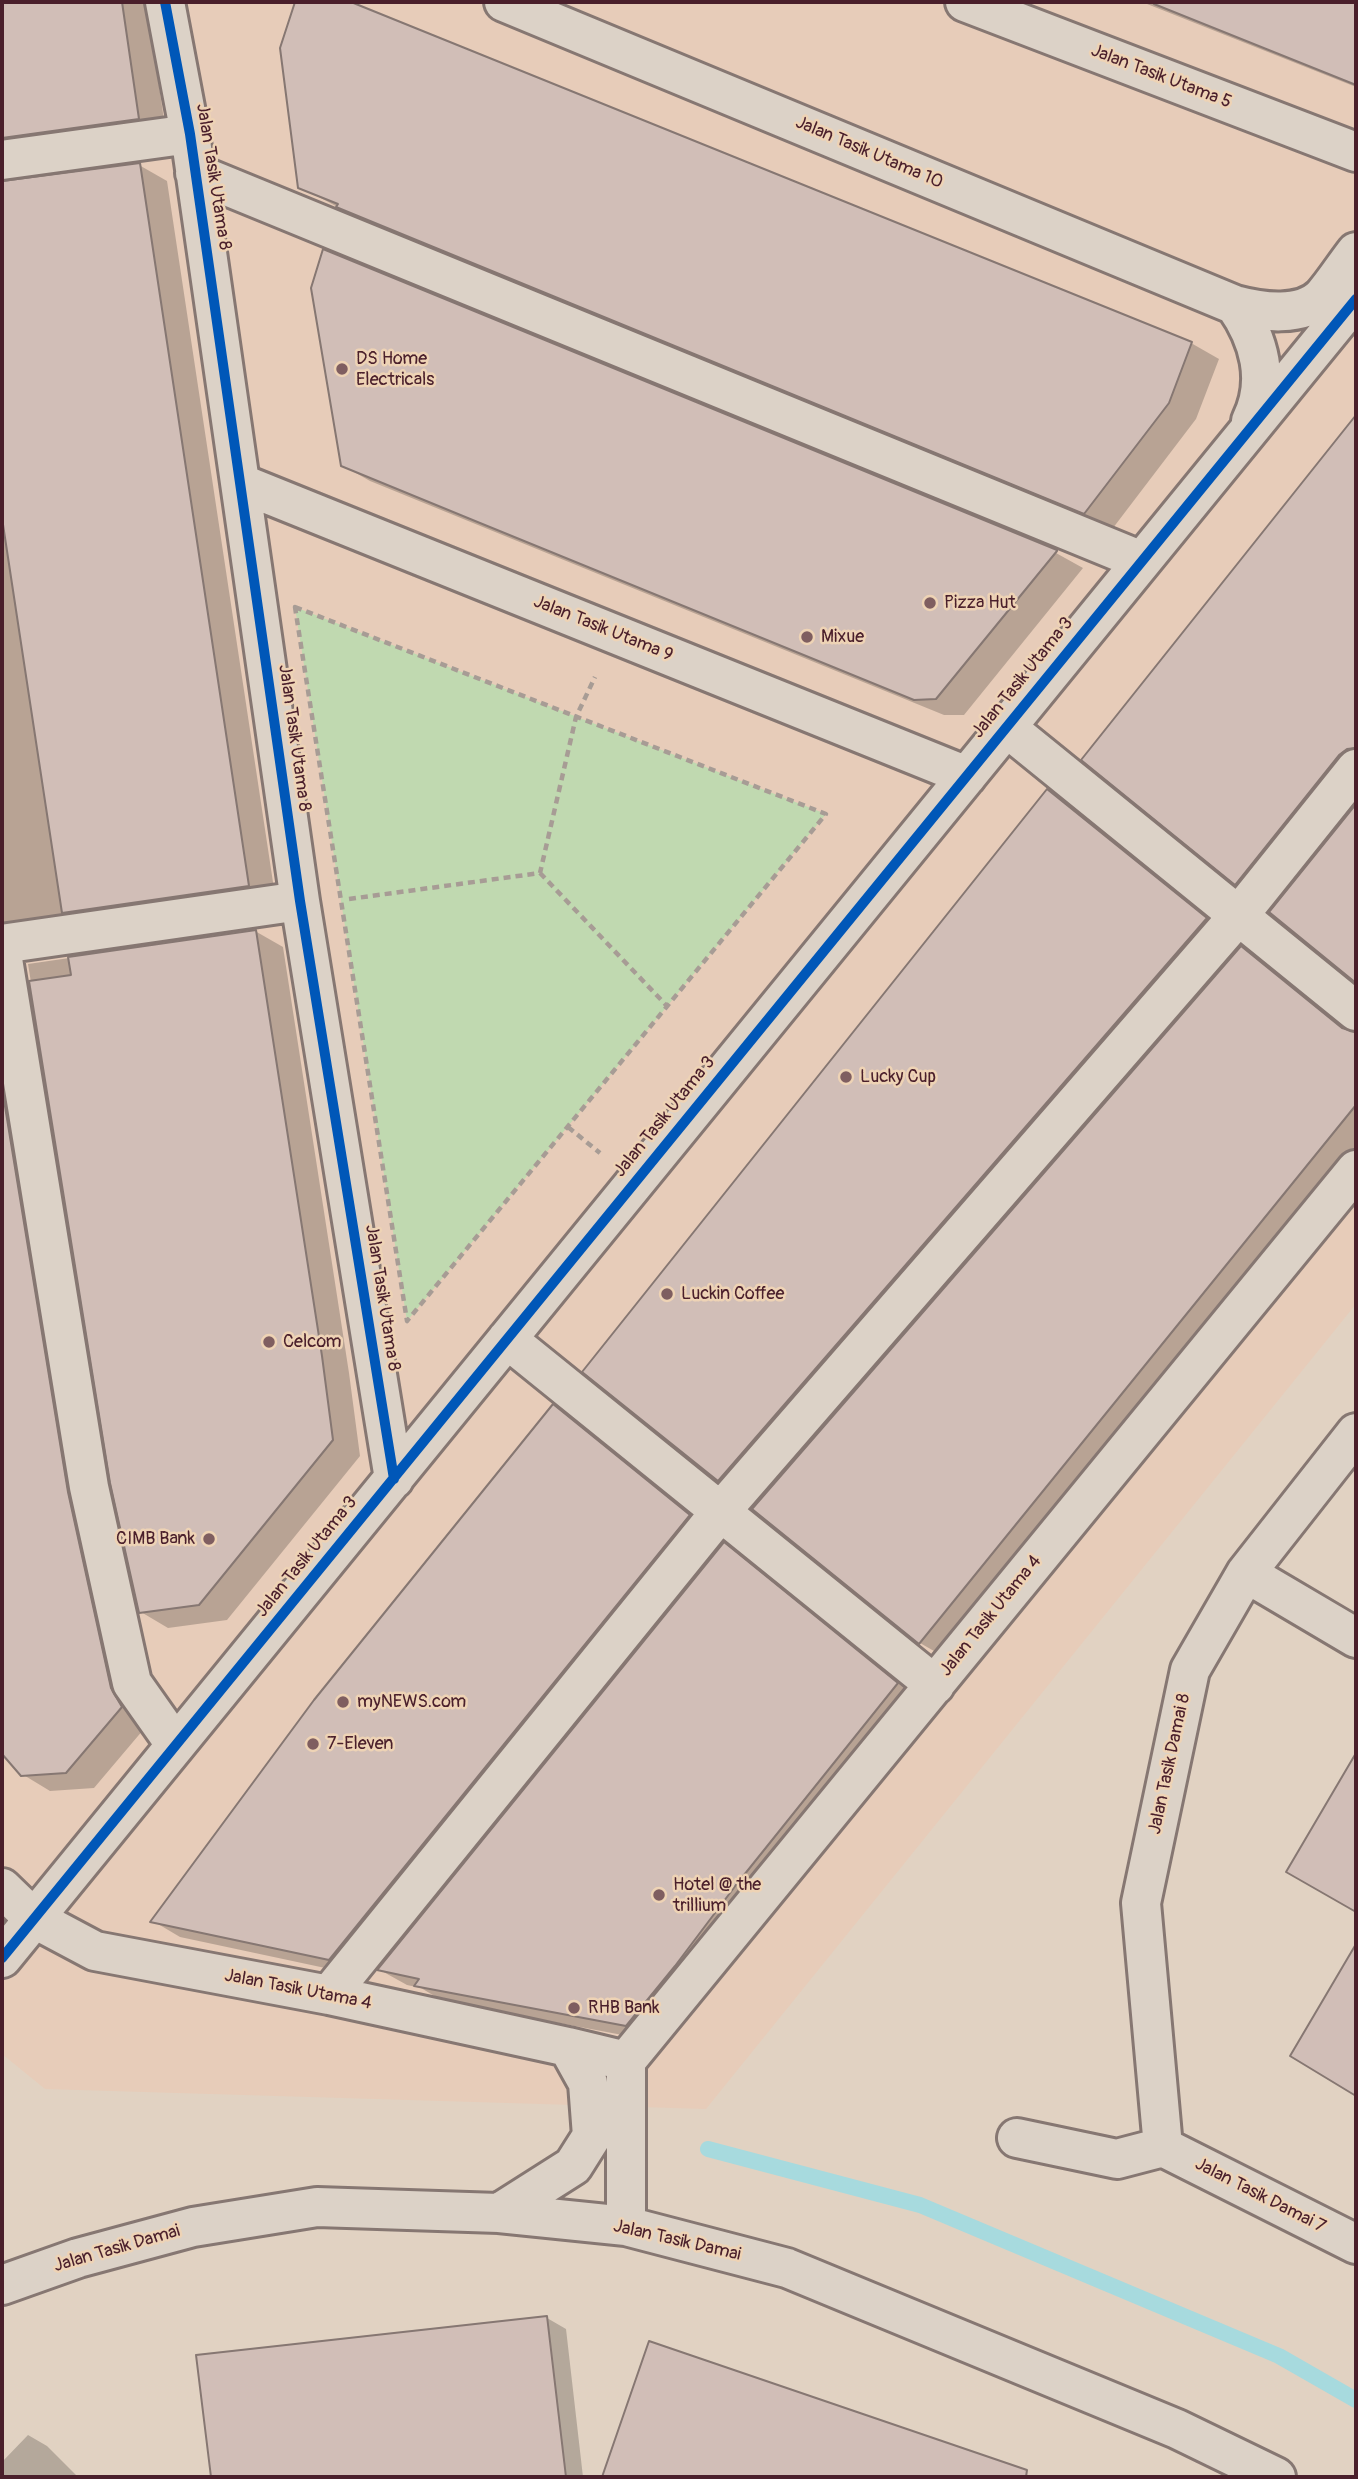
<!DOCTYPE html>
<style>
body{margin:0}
#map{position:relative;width:1358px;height:2479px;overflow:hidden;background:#e1d2c2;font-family:Pangolin,sans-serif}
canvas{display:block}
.frame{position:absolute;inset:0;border:4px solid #4a1f2b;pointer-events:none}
</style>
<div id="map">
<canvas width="1358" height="2479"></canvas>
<div class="frame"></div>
</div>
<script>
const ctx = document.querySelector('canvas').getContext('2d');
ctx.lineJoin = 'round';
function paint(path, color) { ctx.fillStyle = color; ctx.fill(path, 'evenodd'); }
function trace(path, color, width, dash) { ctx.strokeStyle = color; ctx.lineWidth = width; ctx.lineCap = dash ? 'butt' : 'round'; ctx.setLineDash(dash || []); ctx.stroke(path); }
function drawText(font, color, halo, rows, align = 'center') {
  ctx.font = font + ' Pangolin,sans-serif'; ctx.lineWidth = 5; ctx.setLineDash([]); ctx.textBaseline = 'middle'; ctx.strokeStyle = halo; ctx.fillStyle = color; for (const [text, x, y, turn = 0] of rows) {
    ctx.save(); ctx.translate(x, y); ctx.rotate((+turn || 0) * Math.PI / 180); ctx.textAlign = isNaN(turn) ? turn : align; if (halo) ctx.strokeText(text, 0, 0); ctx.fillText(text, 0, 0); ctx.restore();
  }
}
paint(new Path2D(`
 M2,2H1356V1304L706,2109L45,2089L2,2054Z`), '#e7ccb9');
paint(new Path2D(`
 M295,607L826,814L407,1321L304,665Z`), '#c0d9b0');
paint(new Path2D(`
 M2,2H147L166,134L9,167L8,181L139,165L167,181L276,902L9,953L149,1723L94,1788L50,1791L22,1774L2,1751Z
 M296,2H348L1191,343L1219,359L1196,419L1113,528L366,222L300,187L282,48Z
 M1142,2H1356V87Z
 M324,251L1056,553L1083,568L964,715H944L370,481L342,465Z
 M1356,421V784L1264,899L1236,883L1330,451Z
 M1048,791L1075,807L1234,935L746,1496L719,1480Z
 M1356,806V981L1272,912Z
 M255,931L283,947L349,1373L360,1456L227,1620L168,1628L141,1612L112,1483L28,964Z
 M1241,948L1269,964L1356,1034V1154L948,1659L920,1643L754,1509Z
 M553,1406L581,1422L716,1532L358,1975L180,1937L153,1921Z
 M724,1545L752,1561L925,1700L654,2041L443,2001L421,1988L407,1985L380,1970Z
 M1348,1771L1356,1776V1910L1289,1871Z
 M1356,1948V2094L1292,2056Z
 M547,2318L566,2329L583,2477H213L198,2356Z
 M650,2344L973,2453L1021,2477H604Z
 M28,2435L47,2446L78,2477H2V2462Z`), '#0003');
trace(new Path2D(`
 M708,2149L920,2205L1279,2356L1356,2400`), '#a7dade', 16);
const building = new Path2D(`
 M2,2H122L139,119L2,138Z
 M295,2H351L1192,342L1169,403L1084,514L336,207L338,204L298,188L280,48Z
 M1155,2H1356V85L1154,4Z
 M140,163L249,886L62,913L2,518V181Z
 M323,249L1057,550V551L936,699L914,700L480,523L341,466L311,288Z
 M1356,415V748L1347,749L1339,755L1235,885L1081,760Z
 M1047,789L1207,918L718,1481L582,1372Z
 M1356,804V983L1269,912Z
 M256,930L322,1356L333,1440L199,1605L139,1613L110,1483L29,981L71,975L68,957Z
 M1241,946L1342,1028L1356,1032V1105L919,1644L752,1509Z
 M2,1088L68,1492L111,1688L122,1707L66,1773L21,1776L2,1754Z
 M553,1404L690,1515L329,1960L150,1922L314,1700Z
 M724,1542L898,1683L736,1885L675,1966L626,2026L414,1986L419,1979L377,1970Z
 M1356,1753V1912L1286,1872Z
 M1356,1944V2096L1290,2056Z
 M547,2316L566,2477H211L196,2355Z
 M649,2341L1027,2470L1026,2477H602Z`);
paint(building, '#d1beb7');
trace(building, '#867772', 2);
const minor = new Path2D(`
 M165,2L190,134L300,901L394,1479
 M504,2L1235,305C1261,312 1302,318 1323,296C1335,282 1345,266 1356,252
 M965,2L1356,152
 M2,160L190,134
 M195,173L1142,561
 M1235,305C1259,339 1271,381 1251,421
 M240,483L967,776
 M1006,727L1356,1011
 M2,944L300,901
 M2,953L89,1487L132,1683L175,1744
 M507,1339L935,1685
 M1246,1573L1356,1638
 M2,1888L33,1918L95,1951L329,1995L568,2047L626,2061
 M2,1958L1356,299
 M329,1995L721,1511L1239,915L1356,769
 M1017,2138L1117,2159L1163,2147
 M1163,2147L1141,1903L1190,1670L1246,1573L1356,1433
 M1163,2147L1356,2244
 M499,2213L573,2166L592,2136L588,2083L568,2047
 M626,2226V2061L1356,1170
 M2,2285L78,2258L193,2227L317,2207L499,2213L626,2226L787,2268L1177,2429L1276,2477`);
trace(minor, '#867772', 44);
trace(new Path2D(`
 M295,607L826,814L407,1321L304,665Z
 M540,873L667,1006
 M349,899L540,873L576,717L595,677
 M568,1127L600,1153`), '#a79c95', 4.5, [7, 5]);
trace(minor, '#dcd2c7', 38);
trace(new Path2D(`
 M165,2L190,134L300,901L394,1479
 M2,1958L1356,299`), '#0057b8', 10);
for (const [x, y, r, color] of [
 [342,369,7,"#7f5e60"],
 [930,603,7,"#7f5e60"],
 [807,637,7,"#7f5e60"],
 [846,1077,7,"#7f5e60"],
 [667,1294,7,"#7f5e60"],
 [269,1342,7,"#7f5e60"],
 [209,1539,7,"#7f5e60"],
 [343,1702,7,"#7f5e60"],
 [313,1744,7,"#7f5e60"],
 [659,1895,7,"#7f5e60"],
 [574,2008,7,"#7f5e60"]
]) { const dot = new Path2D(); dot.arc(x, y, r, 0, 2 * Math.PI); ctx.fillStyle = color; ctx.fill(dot); trace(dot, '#eed3b5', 2.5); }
drawText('18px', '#4a1f2b', '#eed3b5', [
 ["Jalan Tasik Utama 5",1161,77,21],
 ["Jalan Tasik Utama 10",869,153,23],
 ["Jalan Tasik Utama 8",213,177,81],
 ["Jalan Tasik Utama 9",603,629,22],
 ["Jalan Tasik Utama 3",1023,678,-51],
 ["Jalan Tasik Utama 8",294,738,82],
 ["Jalan Tasik Utama 3",665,1117,-51],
 ["Jalan Tasik Utama 8",382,1298,81],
 ["Jalan Tasik Utama 3",307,1557,-51],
 ["Jalan Tasik Utama 4",991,1616,-51],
 ["Jalan Tasik Damai 8",1170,1764,-78],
 ["Jalan Tasik Utama 4",298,1990,11],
 ["Jalan Tasik Damai 7",1260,2196,27],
 ["Jalan Tasik Damai",677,2241,13],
 ["Jalan Tasik Damai",117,2249,-16]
]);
drawText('18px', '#4a1f2b', '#eed3b5', [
 ["DS Home",356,359],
 ["Electricals",356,380],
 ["Pizza Hut",944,603],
 ["Mixue",821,637],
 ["Lucky Cup",860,1077],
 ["Luckin Coffee",681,1294],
 ["Celcom",283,1342],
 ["CIMB Bank",195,1539,"right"],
 ["myNEWS.com",357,1702],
 ["7-Eleven",327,1744],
 ["Hotel @ the",673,1885],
 ["trillium",673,1906],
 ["RHB Bank",588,2008]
], 'left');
</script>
